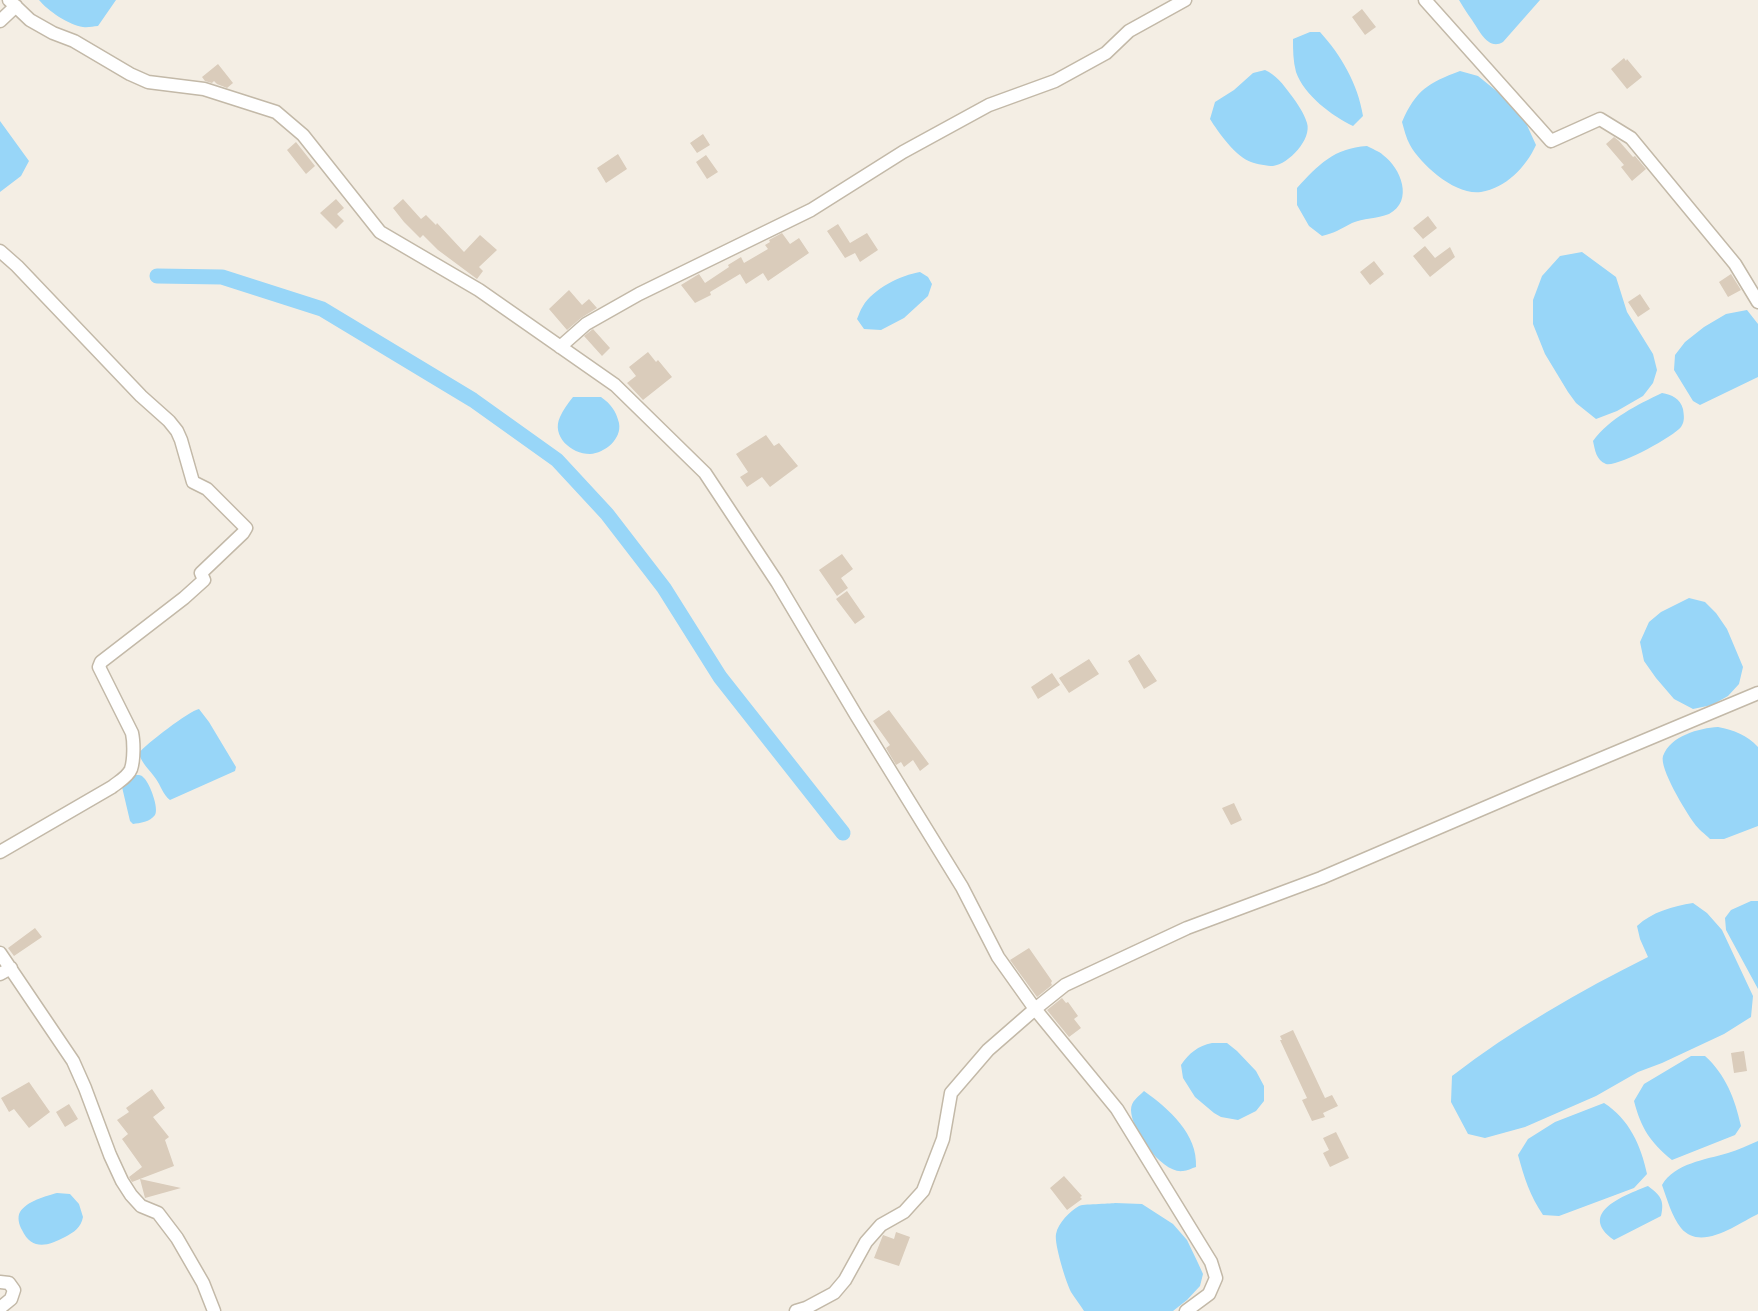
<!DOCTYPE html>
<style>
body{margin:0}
canvas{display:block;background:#f4eee4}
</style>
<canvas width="1758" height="1311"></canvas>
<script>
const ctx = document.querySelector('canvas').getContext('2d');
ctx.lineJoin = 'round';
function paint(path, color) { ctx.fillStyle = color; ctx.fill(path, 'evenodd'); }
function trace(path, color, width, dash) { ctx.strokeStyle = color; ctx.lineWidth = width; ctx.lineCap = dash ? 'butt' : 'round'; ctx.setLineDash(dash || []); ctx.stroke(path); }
paint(new Path2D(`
 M39,0H116L98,26C93,26 88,28 83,27C69,25 48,11 39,0Z
 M1459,0H1540L1503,42C1488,51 1479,30 1472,20C1467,13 1463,7 1459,0Z
 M1310,32H1320C1341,55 1358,84 1363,116L1353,126C1332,116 1304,95 1296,72C1293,61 1293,50 1293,39Z
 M1265,70C1276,75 1283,84 1291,95C1297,103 1304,113 1307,123C1312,139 1289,164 1273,166C1268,166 1256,164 1251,162C1236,157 1218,132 1210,119L1215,102L1234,90L1253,73Z
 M1460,71L1478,76L1504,97L1526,123L1536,145C1526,167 1506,188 1481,192C1456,196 1421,165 1410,145C1406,138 1404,129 1402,122C1416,90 1428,83 1460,71Z
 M0,121L29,161L21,176L0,192Z
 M1367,146C1372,149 1379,151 1383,155C1401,168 1414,201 1389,214C1377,219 1363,218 1352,223C1340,229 1335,233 1322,236L1309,226L1297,205V188C1318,165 1334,148 1367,146Z
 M1582,252L1616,277L1627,312L1653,354L1657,370L1653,383L1643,396L1617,411L1596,419L1576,403L1568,392L1545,354L1533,324V300L1542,276L1560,256Z
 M920,272L928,277L932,284L928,296L904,318L881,330L864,329L857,319C859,315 860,310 863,306C873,289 901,275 920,272Z
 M1747,310L1758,324V377L1700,405L1693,401L1674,370L1675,355L1685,342L1704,327L1726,314Z
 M1662,393C1672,395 1680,398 1683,409C1684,416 1685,421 1681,427C1673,437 1618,467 1606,464C1596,460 1595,450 1593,441C1610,418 1637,405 1662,393Z
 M573,397H601C611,404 616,411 619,423C622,439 605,453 590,454C571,454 551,436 560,417C563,410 568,403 573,397Z
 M1689,598L1705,602L1716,613L1727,629L1743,667L1739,684L1728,696L1712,705L1693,709L1674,699L1656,678L1644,661L1640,642L1649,622L1661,612Z
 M199,709L209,722L236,767L235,771L170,800C163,795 161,786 156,779C150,770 141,763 139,753C146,744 189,711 199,709Z
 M1718,727C1734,730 1747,735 1758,747V826L1724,839H1710C1705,834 1698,829 1694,823C1686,812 1659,768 1663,756C1670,736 1699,728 1718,727Z
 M136,775C141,775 141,775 144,778C150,784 159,808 155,815C150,822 140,823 133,824L130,821L122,787L132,776Z
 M1751,901H1758V989L1726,930L1725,918L1731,910Z
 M1693,903L1707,913L1722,930L1753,996L1751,1017L1724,1034L1662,1063L1638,1072L1596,1096L1525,1127L1485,1138L1468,1134L1451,1102L1452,1076C1513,1029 1580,991 1648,957L1640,939L1637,926C1652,912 1673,906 1693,903Z
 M1212,1043H1227L1237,1051L1256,1071L1264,1086V1101L1256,1111L1238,1120L1221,1117L1214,1113L1195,1097L1183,1078L1181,1065C1189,1053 1198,1046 1212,1043Z
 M1691,1056H1705C1726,1075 1735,1099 1741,1126L1735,1135L1672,1160C1650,1142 1641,1128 1634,1101L1644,1084Z
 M1144,1091C1169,1109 1198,1134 1196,1167C1192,1168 1187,1171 1183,1171C1162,1174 1131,1130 1131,1110C1131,1101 1138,1097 1144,1091Z
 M1604,1103C1629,1119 1641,1145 1647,1174L1634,1188L1559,1216L1543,1215C1530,1196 1524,1177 1518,1155L1528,1139L1555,1122Z
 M1758,1141V1214C1737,1224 1701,1252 1681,1228C1672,1217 1667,1199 1662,1185C1675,1163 1705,1160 1728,1153C1738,1150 1748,1145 1758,1141Z
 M1648,1186C1660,1195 1665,1200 1661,1216L1614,1240C1576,1213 1625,1195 1648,1186Z
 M57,1193L70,1194L79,1204L83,1217C81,1228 74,1232 65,1237C48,1246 32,1251 22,1230C19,1225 17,1217 20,1212C27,1201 46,1196 57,1193Z
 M1115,1203L1142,1204L1173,1224L1187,1240L1198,1263L1203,1274L1200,1286L1187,1300L1173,1311H1084C1080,1305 1075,1298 1071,1292C1066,1282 1054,1244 1056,1234C1058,1223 1070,1211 1079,1206C1082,1204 1109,1204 1115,1203Z`), '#98d6f8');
trace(new Path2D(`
 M157,276L222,277L322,309L473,400L557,460L607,514L664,588L720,677L843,833`), '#98d6f8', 15);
paint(new Path2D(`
 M1362,9L1376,27L1365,35L1352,17Z
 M1624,58L1626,61L1627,59L1642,77L1627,89L1611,69Z
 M218,64L233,83L227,88L217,84L214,81L212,83L205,81L202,77Z
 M703,134L710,145L697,153L690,143Z
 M1614,137L1619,141L1633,157L1635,156L1646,169L1632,181L1621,167L1624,165L1606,144Z
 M296,142L315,166L306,174L287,150Z
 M618,154L627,169L606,183L597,168Z
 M706,155L718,172L707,179L696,162Z
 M336,199L344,208L337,214L344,221L336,229L320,213Z
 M403,199L421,219L426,215L436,225L437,223L464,252L480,235L497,250L479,267L483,271L477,279L438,250L423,235L420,238L404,222L393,208Z
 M1428,216L1437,228L1423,239L1413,228Z
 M838,224L850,243L867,233L878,250L860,262L855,253L845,258L827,231Z
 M782,233L790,244L799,238L809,253L768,281L763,273L746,284L740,274L710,292L711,295L695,303L681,285L699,274L705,283L729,267L728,265L741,257L744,263L768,249L765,245L770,242L769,240Z
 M1425,246L1435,258L1450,247L1455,257L1430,277L1413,256Z
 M1374,261L1384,274L1370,285L1360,272Z
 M1731,274L1741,290L1728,297L1719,282Z
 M569,290L582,305L589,299L597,308L581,318L567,330L549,309Z
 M1640,294L1650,309L1638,317L1628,302Z
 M593,329L610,348L602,356L584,336Z
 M648,352L656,362L658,360L672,377L643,400L627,383L636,376L629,367Z
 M766,435L774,446L779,443L798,466L770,487L762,477L747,487L740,477L748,472L736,454Z
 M842,554L853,569L841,578L848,588L837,596L819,570Z
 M847,591L865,617L855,624L836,599Z
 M1139,654L1157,681L1144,689L1128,661Z
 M1089,659L1099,674L1069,693L1059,678Z
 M1052,673L1060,685L1038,699L1031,687Z
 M889,710L929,764L920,771L913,760L904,767L901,762L896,765L886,748L890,745L873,721Z
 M1234,803L1242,820L1231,825L1222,808Z
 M35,928L42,937L14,956L8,948Z
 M1029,948L1052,981L1051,983L1052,985L1037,997L1010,960Z
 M1062,998L1066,1003L1068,1002L1078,1016L1074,1019L1081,1028L1069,1037L1047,1010Z
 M1293,1030L1325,1098L1332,1095L1338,1106L1323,1113L1325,1117L1312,1121L1302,1100L1307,1098L1280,1040H1282L1280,1036Z
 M1744,1051L1747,1071L1734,1073L1731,1053Z
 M29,1082L50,1112L29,1128L14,1109L9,1112L1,1098Z
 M152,1089L165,1108L153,1117L169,1137L165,1140L174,1166L132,1182L129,1177L142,1167L122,1139L128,1134L117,1120L129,1112L126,1108Z
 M69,1104L78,1119L65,1127L56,1112Z
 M1336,1132L1349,1158L1330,1167L1323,1153L1329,1150L1323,1138Z
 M1064,1176L1082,1196L1080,1197L1082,1199L1067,1210L1050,1188Z
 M140,1179L181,1188L145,1198Z
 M896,1232L910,1237L899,1266L874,1258L883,1235L894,1239Z`), '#daccbb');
const street = new Path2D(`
 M9,0L30,20L53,33L74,41L130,74L148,82L204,89L276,112L303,135L380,232L479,290L615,385L705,473L777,582L856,715L962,887L998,957L1035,1009L988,1050L951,1093L943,1139L923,1191L904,1212L881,1225L866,1242L845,1280L834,1293L806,1308L796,1311
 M1425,0L1551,141L1600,119L1631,138L1735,264L1758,302
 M0,21L16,6
 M0,251L17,266L141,396L169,421L177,431L181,440L193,482L207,489L246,528L243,533L201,573L204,580L184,598L101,662L99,667L132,733C134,742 134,760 131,769C128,777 118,782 112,787L0,852
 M560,347L586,324L639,294L811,210L903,152L989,105L1055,81L1106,53L1129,31L1185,0
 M0,953L73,1061L85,1088L110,1155L122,1181L131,1195L141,1206L158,1213L177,1238L203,1283L214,1311
 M0,974L11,968
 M0,1282L9,1283L14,1290L11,1299L0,1308
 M1186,1311L1209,1294L1216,1278L1211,1262L1117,1109L1035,1009L1065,985L1187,928L1321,878L1538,785L1758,693`);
trace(street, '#c3b9a8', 15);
trace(street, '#fff', 12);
</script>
